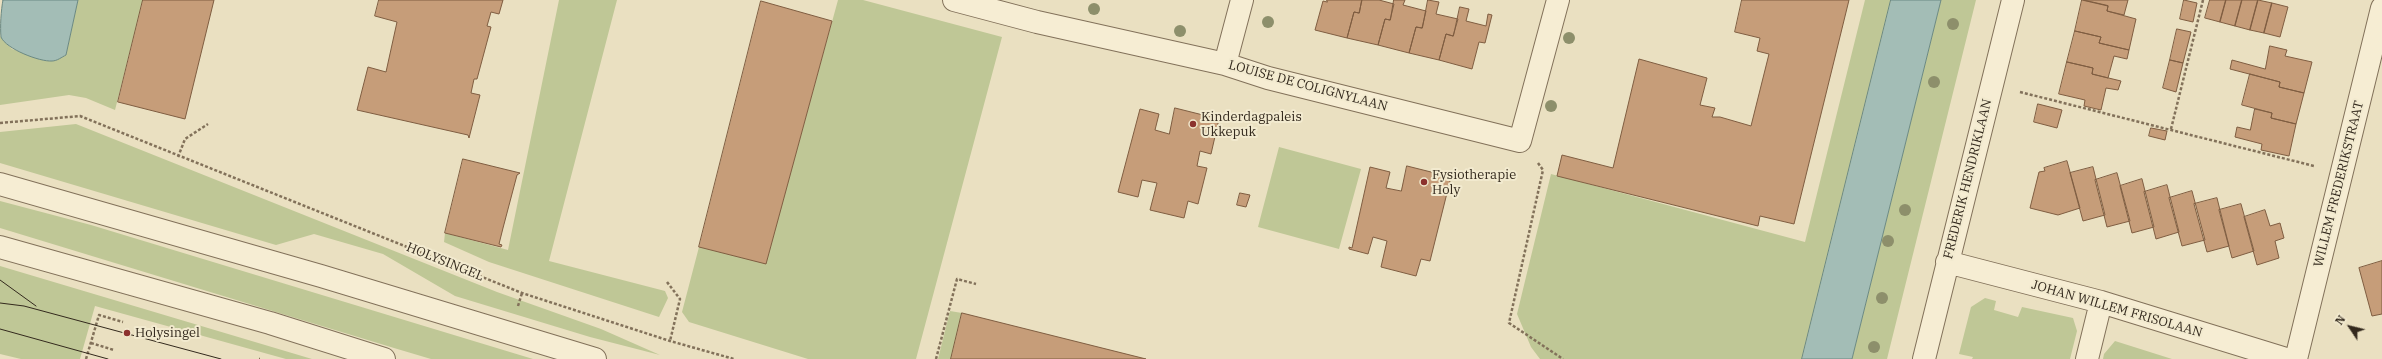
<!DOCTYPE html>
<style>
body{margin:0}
#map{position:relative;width:2382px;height:359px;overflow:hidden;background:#eae0c1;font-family:"IBM Plex Serif",serif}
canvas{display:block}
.north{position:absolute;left:2330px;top:307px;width:40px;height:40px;-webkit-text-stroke:3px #f2eacf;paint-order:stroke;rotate:305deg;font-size:11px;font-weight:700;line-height:16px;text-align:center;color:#33291d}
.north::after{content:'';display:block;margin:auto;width:14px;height:18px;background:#33291d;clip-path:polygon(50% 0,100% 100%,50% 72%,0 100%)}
</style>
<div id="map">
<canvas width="2382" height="359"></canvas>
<div class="north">N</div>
</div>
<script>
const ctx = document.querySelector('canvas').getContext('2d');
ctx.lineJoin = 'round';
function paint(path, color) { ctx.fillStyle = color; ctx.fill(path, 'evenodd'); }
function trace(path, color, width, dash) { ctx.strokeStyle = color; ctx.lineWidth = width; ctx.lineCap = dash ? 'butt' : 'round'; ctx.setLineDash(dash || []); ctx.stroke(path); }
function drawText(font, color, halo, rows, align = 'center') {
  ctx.font = font + ' "IBM Plex Serif",serif'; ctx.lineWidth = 4; ctx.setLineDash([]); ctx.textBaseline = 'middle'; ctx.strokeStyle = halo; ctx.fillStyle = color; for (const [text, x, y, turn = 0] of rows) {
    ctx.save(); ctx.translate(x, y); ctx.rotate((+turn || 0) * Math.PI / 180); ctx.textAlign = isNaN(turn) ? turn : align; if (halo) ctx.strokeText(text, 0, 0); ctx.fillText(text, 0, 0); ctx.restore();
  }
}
paint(new Path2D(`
 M78,0H143L115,110L86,98L69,95L0,105V36L12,49L51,61L66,55Z
 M559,0H617L549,261L665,291L668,298L659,317L489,262L444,242L445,233L508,250Z
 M838,0H863L1002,37L916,359H808L689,322L682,312L699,247L766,263Z
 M1865,0H1891L1802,359H1540L1531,347L1517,314L1551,174L1805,242Z
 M1941,0H1976L1887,359H1852Z
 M76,124L497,292L601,329L660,355L590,337L455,296L383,254L314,234L276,245L0,163V132Z
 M1279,147L1361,169L1339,249L1258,227Z
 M0,201L91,225L533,359H431L394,348L0,228Z
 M0,266L312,359H286L95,306L80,359H21L0,354Z
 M1985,298L1996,301L1994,310L2018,317L2022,307L2073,318L2077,331L2070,359H1972L1973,357L1959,354L1971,307Z
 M950,311L962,313L951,359H938Z
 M2115,341L2172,359H2103L2104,354Z`), '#bfc796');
const water = new Path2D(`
 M3,0H78L66,55C62,57 57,61 52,61C40,62 6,49 1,37C0,27 1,10 3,0Z
 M1891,0H1941L1852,359H1802Z`);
paint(water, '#a3bdb6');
trace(water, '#6b8983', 1);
const building = new Path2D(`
 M143,0H214L185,119L118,102Z
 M379,0H503L499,14L491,12L487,26L491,27L477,79H474L471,93L480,95L469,138L468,135L357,110L368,67L386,72L397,22L375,16Z
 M1327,0H1362L1359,13L1354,12L1347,38L1315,30L1323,1L1327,2Z
 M1362,0H1379L1394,4L1390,20L1385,19L1378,45L1347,38L1354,12L1359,13Z
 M1394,0H1405L1403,5L1426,11L1422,28L1416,27L1409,53L1378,45L1385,19L1390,20Z
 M1428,0L1439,2L1436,14L1458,19L1453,36L1446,34L1439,60L1409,53L1416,27L1422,28Z
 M1742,0H1849L1794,224L1760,216L1758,226L1557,176L1562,155L1613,168L1639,59L1707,78L1700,105L1715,108L1712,117H1720L1751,126L1769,54L1757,51L1760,38L1735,32Z
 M2082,0L2108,6L2107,11L2136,19L2129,50L2099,43L2101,37L2075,31Z
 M2084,0H2128L2124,15L2107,11L2108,6Z
 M2184,0L2197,3L2193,22L2180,19Z
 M2210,0H2226L2220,22L2205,18Z
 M2226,0H2242L2235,26L2220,22Z
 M2242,0H2258L2250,30L2235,26Z
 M2258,0L2272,3L2264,33L2250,30Z
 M761,1L832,21L766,264L699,247Z
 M2272,3L2288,7L2280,37L2264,33Z
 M1460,7L1469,9L1466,21L1486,26L1488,14L1492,15L1485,43L1479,42L1472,69L1439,60L1446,34L1453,36Z
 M2177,29L2191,32L2183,63L2170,60Z
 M2075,31L2101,37L2099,43L2129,50L2127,59L2114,56L2108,78L2092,74L2093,68L2067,62Z
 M2270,46L2287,50L2285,56L2312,62L2304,93L2279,87L2280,82L2230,69L2232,60L2265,69Z
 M2170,60L2183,63L2176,92L2163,88Z
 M2067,62L2093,68L2092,74L2121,81L2118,90L2106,88L2101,110L2084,106L2085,100L2059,94Z
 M2250,74L2280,82L2279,87L2304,93L2296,124L2271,118L2272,113L2242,105Z
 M2038,104L2062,110L2057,128L2034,122Z
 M1175,108L1219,119L1211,154L1200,151L1197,166L1207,168L1198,204L1188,201L1184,218L1150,210L1157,183L1142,180L1138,197L1118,192L1140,109L1159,114L1155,130L1169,134Z
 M2255,109L2272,113L2271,118L2296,124L2289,156L2261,150L2262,144L2235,137L2237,127L2250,130Z
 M2151,128L2167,131L2165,140L2149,136Z
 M463,159L520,173L517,175L503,228L499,244L502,245L501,247L445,233Z
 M2067,161L2080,208L2058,215L2030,208L2039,172L2045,171L2044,168Z
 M1407,166L1451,177L1430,261L1421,259L1416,276L1381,267L1387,241L1373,237L1368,254L1349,249V247L1352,248L1370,167L1390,172L1386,188L1401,191Z
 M2093,167L2105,215L2083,221L2070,173Z
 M2117,173L2130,221L2107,227L2095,180Z
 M2142,179L2154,227L2132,233L2120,186Z
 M2167,185L2179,232L2156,239L2144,192Z
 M2192,191L2205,240L2182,246L2169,198Z
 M1240,193L1250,195L1246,207L1237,205Z
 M2217,198L2229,246L2207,252L2194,204Z
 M2241,204L2254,251L2232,258L2219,210Z
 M2265,210L2270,226L2280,223L2284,238L2275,241L2279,258L2257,265L2244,217Z
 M2382,261V314L2372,316L2359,268Z
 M962,313L1146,359H951Z`);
paint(building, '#c69d79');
trace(building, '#7f5d41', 1);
const minor = new Path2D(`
 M954,0L1037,22L1225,64L1268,78L1520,141L1558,0
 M1225,64L1242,0
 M0,184L321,276L595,359
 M0,247L270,323L384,359
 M1947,262L2101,302L2286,359
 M1924,359L2013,0
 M2087,359L2101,302
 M2296,359L2382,8`);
trace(minor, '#82715a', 24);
trace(new Path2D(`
 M2020,92L2314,166
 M0,123L80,116L522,293L670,341L734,359
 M2171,129L2203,0
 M178,157L185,139L208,124
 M1538,163L1543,170L1509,323L1563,359
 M667,282L680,299L670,341
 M518,306L522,293
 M91,343L114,350
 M86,359L99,315L123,322
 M259,359H260
 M936,359L957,279L976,284`), '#82715a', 2.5, [3, 2]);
trace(minor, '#f6edd3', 22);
trace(new Path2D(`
 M0,280L36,306
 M0,303L24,306L221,359
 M0,329L108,359`), '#33291d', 1);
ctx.fillStyle = '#8d8f6b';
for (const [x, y] of [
 [1094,9],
 [1268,22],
 [1953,24],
 [1180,31],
 [1569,38],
 [1934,82],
 [1551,106],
 [1905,210],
 [1888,241],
 [1882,298],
 [1874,347]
]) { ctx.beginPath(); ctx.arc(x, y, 6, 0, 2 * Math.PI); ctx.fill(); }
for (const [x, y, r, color] of [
 [1193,124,4,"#8c322e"],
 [1424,182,4,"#8c322e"],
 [127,333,4,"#8c322e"]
]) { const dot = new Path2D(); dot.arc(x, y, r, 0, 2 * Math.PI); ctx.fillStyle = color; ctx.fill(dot); trace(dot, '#f2eacf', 1.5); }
drawText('13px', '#33291d', '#f2eacf', [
 ["LOUISE DE COLIGNYLAAN",1308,86,15],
 ["FREDERIK HENDRIKLAAN",1968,179,-76],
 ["WILLEM FREDERIKSTRAAT",2339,184,-76],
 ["HOLYSINGEL",445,262,22],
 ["JOHAN WILLEM FRISOLAAN",2117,309,16]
]);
drawText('13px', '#33291d', '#f2eacf', [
 ["Kinderdagpaleis",1201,117],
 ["Ukkepuk",1201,132],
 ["Fysiotherapie",1432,175],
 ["Holy",1432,190],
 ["Holysingel",135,333]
], 'left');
</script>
